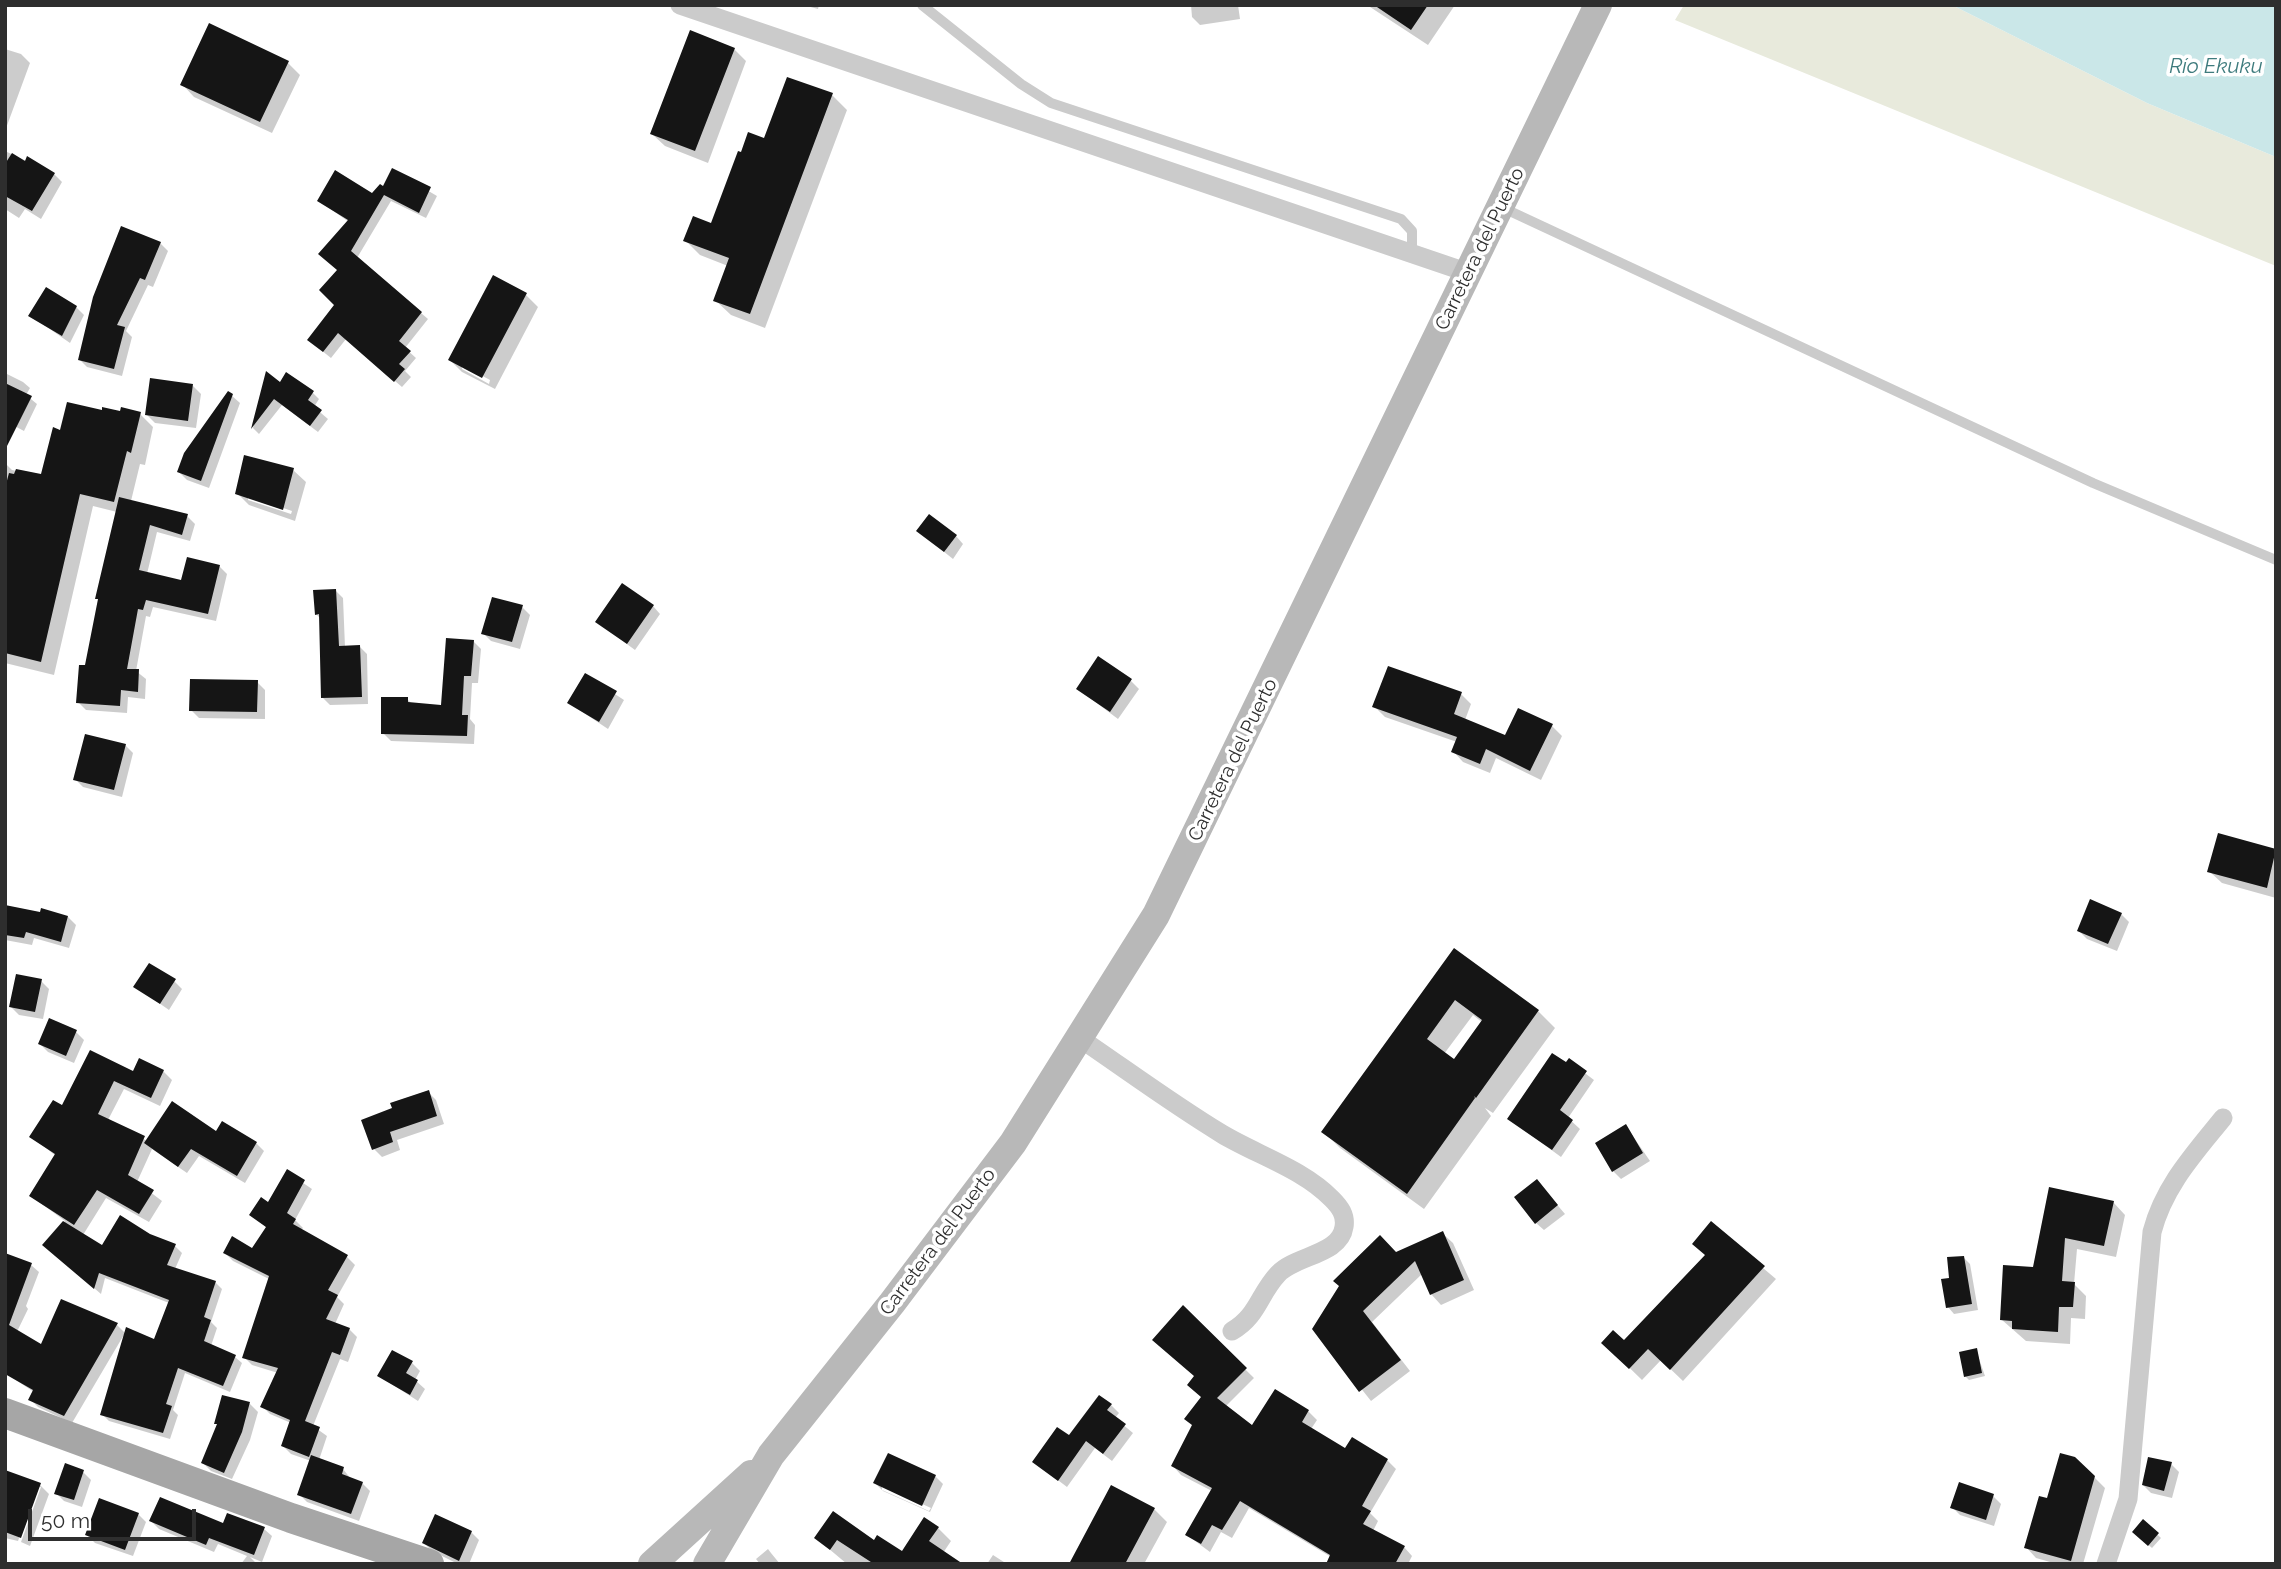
<!DOCTYPE html>
<meta charset="utf-8">
<style>
body{margin:0}
#map{position:relative;width:2281px;height:1569px;overflow:hidden;background:#fff;font-family:Raleway,sans-serif}
canvas{display:block}
.frame{position:absolute;inset:0;border:7px solid #2e2e2e;pointer-events:none}
.scale{position:absolute;left:28px;top:1509px;width:168px;height:32px;box-sizing:border-box;border:4px solid #2e2e2e;border-top:0;padding-left:9px;font-size:21px;line-height:24px;white-space:nowrap;color:#2e2e2e;-webkit-text-stroke:5px #fff;paint-order:stroke}
</style>
<div id="map">
<canvas width="2281" height="1569"></canvas>
<div class="frame"></div>
<div class="scale">50 m</div>
</div>
<script>
const ctx = document.querySelector('canvas').getContext('2d');
ctx.lineJoin = 'round';
function paint(path, color) { ctx.fillStyle = color; ctx.fill(path, 'evenodd'); }
function trace(path, color, width, dash) { ctx.strokeStyle = color; ctx.lineWidth = width; ctx.lineCap = dash ? 'butt' : 'round'; ctx.setLineDash(dash || []); ctx.stroke(path); }
function drawText(font, color, halo, rows, align = 'center') {
  ctx.font = font + ' Raleway,sans-serif'; ctx.lineWidth = 7; ctx.setLineDash([]); ctx.textBaseline = 'middle'; ctx.strokeStyle = halo; ctx.fillStyle = color; for (const [text, x, y, turn = 0] of rows) {
    ctx.save(); ctx.translate(x, y); ctx.rotate((+turn || 0) * Math.PI / 180); ctx.textAlign = isNaN(turn) ? turn : align; if (halo) ctx.strokeText(text, 0, 0); ctx.fillText(text, 0, 0); ctx.restore();
  }
}
paint(new Path2D(`
 M1684,5H1952L2147,103L2276,157V266L1675,20Z`), '#e8eadc');
paint(new Path2D(`
 M1952,5H2276V157L2147,103Z`), '#cae7e8');
paint(new Path2D(`
 M803,5L819,6V5L818,9Z
 M1191,5H1238L1240,19L1200,25L1192,17Z
 M1367,5H1455L1428,45Z
 M5,49L21,54L30,63L5,131Z
 M734,49L746,61L708,163L665,146L652,134Z
 M288,63L300,75L272,133L194,97L182,84Z
 M832,95L847,110L765,328L731,315L715,300L728,266L700,255L685,240L712,225L765,140Z
 M5,151L54,174L62,182L41,219L25,209L19,218L5,209Z
 M393,170L437,196L426,218L391,201L357,258L428,319L405,348L416,358L405,371L411,377L402,387L346,339L331,358L316,346L336,305L339,271L349,222L319,201L373,195L384,189Z
 M160,243L168,251L153,287L148,285L126,331L132,337L122,376L87,367L79,359Z
 M526,295L538,307L495,389L462,372L450,360ZM462,365L490,380L489,384L462,369Z
 M76,307L84,315L70,343L31,316Z
 M5,373L23,382L30,388L26,395L37,404L24,431L5,421Z
 M267,374L280,384L312,392L319,399L314,407L328,419L318,432L282,405L259,434L253,428Z
 M193,386L201,394L196,428L155,423L147,415Z
 M231,395L240,403L209,488L187,480L179,472Z
 M103,413L140,414L153,427L145,465L140,464L131,501L187,516L195,524L190,541L157,532L147,574L182,582L219,566L227,574L216,621L153,607L150,617L146,616L136,671L146,679L145,699L128,697L127,713L86,710L78,702L117,512L93,506L54,675L5,663V463L12,470L42,476Z
 M293,470L306,482L295,521L249,505L237,493ZM248,496L292,511L291,514L248,500Z
 M918,531L956,536L963,544L953,559Z
 M336,591L343,598L345,647H360L367,654L368,704L330,705L323,698L321,619L316,614Z
 M653,606L660,614L635,650L597,622Z
 M522,607L530,615L520,649L491,641L483,633Z
 M473,641L481,649L478,683H472L470,719L475,725L474,744L391,741L383,733L407,699L412,704L442,707Z
 M586,675L624,700L608,729L569,703Z
 M1131,681L1139,689L1118,719L1078,689Z
 M257,682L265,690V719L199,718L191,710Z
 M1461,694L1471,704L1465,720L1506,737L1552,726L1562,736L1541,780L1496,758L1490,773L1463,762L1453,751L1457,742L1385,717L1374,706Z
 M125,745L133,753L122,797L83,787L75,779Z
 M2219,835L2276,851V898L2222,883L2209,871Z
 M5,907L68,917L76,925L69,948L34,938L32,945L5,940Z
 M2121,914L2129,922L2117,951L2087,939L2079,931Z
 M1454,951L1538,1011L1555,1028L1493,1113L1485,1108L1491,1116L1424,1209L1340,1148L1324,1132ZM1473,1015L1483,1023L1454,1061L1444,1054Z
 M41,981L49,989L43,1019L19,1015L11,1007Z
 M174,981L182,989L169,1010L136,987Z
 M76,1032L84,1040L74,1063L48,1052L40,1044Z
 M91,1052L134,1073L163,1071L172,1080L160,1106L124,1089L108,1120L147,1141L216,1133L256,1143L264,1151L245,1183L199,1156L187,1173L152,1149L137,1182L162,1201L149,1222L106,1198L83,1235L103,1247L149,1235L175,1246L182,1253L175,1269L215,1282L222,1289L211,1322L217,1328L211,1346L235,1357L242,1363L230,1392L185,1373L173,1410L178,1415L170,1439L109,1421L102,1414L155,1341L169,1303L105,1278L101,1294L44,1245L65,1221L31,1196L56,1156L32,1137L62,1108Z
 M1569,1061L1594,1080L1568,1118L1580,1129L1561,1157L1509,1119Z
 M428,1092L436,1100L444,1124L397,1140L400,1150L382,1157L374,1149Z
 M1626,1126L1650,1161L1621,1179L1613,1171Z
 M287,1172L312,1189L295,1220L303,1228L301,1230L347,1257L355,1265L337,1297L344,1304L335,1324L349,1329L357,1337L348,1362L340,1359L313,1426L327,1436L319,1460L343,1469L351,1479L362,1483L370,1491L359,1521L307,1502L299,1494L311,1461L291,1454L283,1446L291,1423L270,1414L262,1406L278,1373L252,1365L244,1357L269,1279L233,1261L225,1253L253,1251L267,1228L252,1215L269,1204Z
 M1537,1181L1565,1214L1544,1230L1536,1223Z
 M2050,1189L2113,1202L2125,1215L2116,1257L2077,1249L2074,1284L2086,1296L2085,1319L2071,1318L2070,1344L2026,1341L2002,1320L2034,1269Z
 M1711,1224L1776,1279L1683,1381L1661,1360L1642,1380L1604,1343H1624L1706,1256Z
 M1442,1233L1453,1243L1474,1290L1441,1305L1431,1294L1422,1274L1372,1322L1410,1371L1371,1401L1314,1329L1396,1254Z
 M5,1255L31,1265L39,1272L26,1306L28,1309L12,1342L5,1339Z
 M1964,1258L1970,1264L1978,1310L1954,1314L1948,1307L1951,1279Z
 M1183,1308L1254,1378L1225,1407L1253,1427L1308,1411L1317,1420L1311,1429L1346,1450L1387,1460L1396,1469L1370,1513L1378,1521L1373,1531L1404,1547L1412,1556L1408,1564H1328L1331,1557L1249,1508L1232,1538L1221,1532L1210,1552L1187,1535L1212,1491L1181,1475L1173,1466L1194,1426L1203,1397L1195,1377Z
 M117,1325L125,1333L72,1423L38,1407L30,1399L34,1392L5,1373Z
 M1976,1350L1985,1376L1969,1380L1965,1376Z
 M412,1363L420,1371L415,1380L425,1389L418,1401L379,1376Z
 M223,1397L250,1404L258,1412L250,1440L232,1479L211,1471L203,1463L218,1425L216,1423Z
 M1111,1405L1119,1413L1115,1418L1133,1433L1112,1461L1095,1448L1067,1487L1034,1462Z
 M2171,1464L2179,1472L2172,1498L2151,1493L2143,1485Z
 M5,1472L40,1485L49,1494L30,1546L21,1542L41,1487H37L18,1541L5,1538Z
 M83,1472L91,1480L82,1507L64,1501L56,1493Z
 M935,1476L943,1484L930,1512L883,1491L875,1483ZM882,1486L931,1508L929,1511L882,1490Z
 M2094,1477L2105,1488L2083,1564H2057L2036,1558L2026,1547L2048,1500Z
 M1993,1496L2001,1504L1994,1526L1960,1515L1952,1507Z
 M1154,1509L1167,1522L1144,1564H1071Z
 M138,1514L146,1522L133,1556L95,1543L87,1535Z
 M151,1521L264,1529L272,1536L262,1562L250,1557L257,1564H241L247,1556L218,1544L214,1552L159,1529Z
 M2144,1522L2161,1538L2152,1548L2134,1532Z
 M938,1528L951,1541L943,1553L960,1564H847L816,1538L874,1542L903,1554Z
 M471,1532L479,1540L469,1564H458L432,1551L424,1543Z
 M768,1549L771,1553L780,1564H760L756,1559Z
 M993,1555L1007,1564H987Z`), '#0003');
paint(new Path2D(`
 M1374,5H1428L1411,30Z
 M209,23L289,61L260,122L180,85Z
 M690,30L735,48L695,151L650,134Z
 M787,77L833,93L750,314L713,301L729,258L683,241L693,216L711,223L738,151L741,152L748,132L764,138Z
 M12,153L25,161L27,156L55,173L32,211L5,196V164Z
 M392,168L431,187L419,213L384,195L351,251L422,312L399,341L411,351L399,364L405,369L394,382L338,333L323,352L307,340L334,305L319,290L337,270L318,254L348,220L317,201L335,170L372,193L380,184L383,186Z
 M121,226L161,242L145,280L140,278L117,325L125,327L114,369L78,360L93,297Z
 M493,275L527,293L482,378L448,360Z
 M46,287L77,306L62,336L28,316Z
 M266,371L280,382L286,372L314,391L308,400L322,410L310,426L274,399L251,429Z
 M150,378L193,384L188,421L145,415Z
 M5,383L32,396L5,450Z
 M228,391L233,394L201,481L177,472L184,453Z
 M67,402L102,410V407L120,411L121,407L141,412L131,453L127,451L114,502L80,494L41,662L5,653V488L9,473L14,474L16,469L41,474L53,427L60,430Z
 M244,455L294,468L283,510L235,494Z
 M119,497L188,514L182,535L150,525L139,570L181,580L187,557L220,565L208,614L146,600L143,610L138,609L127,669H139L138,692L121,690L120,706L76,703L79,665H85L98,599H95Z
 M929,514L957,535L944,552L916,531Z
 M622,583L654,605L627,644L595,622Z
 M336,589L339,646L360,645L362,697L321,698L319,614L315,615L313,590Z
 M492,597L523,605L512,642L481,634Z
 M446,638L474,640L471,676H464L462,715H468L467,736L381,734V697H408V702L441,705Z
 M1098,656L1132,679L1110,712L1076,689Z
 M1388,666L1462,692L1454,714L1505,735L1518,708L1553,724L1530,771L1486,749L1480,764L1451,752L1457,737L1372,707Z
 M585,673L617,691L599,722L567,703Z
 M190,679L258,680L257,712L189,711Z
 M85,734L126,744L114,790L73,780Z
 M2218,833L2276,849L2267,888L2207,872Z
 M2090,899L2122,913L2108,944L2077,931Z
 M5,905L40,912L41,908L68,916L61,942L26,932L24,938L5,935Z
 M1454,948L1539,1010L1476,1098L1474,1096L1475,1098L1407,1194L1321,1132ZM1455,1000L1482,1020L1454,1059L1427,1039Z
 M149,963L176,979L160,1004L133,987Z
 M16,974L42,979L35,1012L9,1007Z
 M49,1018L77,1030L66,1056L38,1044Z
 M90,1050L133,1071L139,1058L164,1070L151,1098L114,1081L98,1114L145,1136L128,1175L154,1190L139,1214L97,1190L74,1225L29,1196L55,1154L29,1137L53,1100L62,1105Z
 M1552,1053L1566,1062L1569,1058L1587,1071L1560,1110L1573,1120L1552,1150L1507,1119Z
 M429,1090L437,1116L390,1132L393,1142L372,1150L361,1120L392,1108L390,1103Z
 M172,1101L216,1131L222,1121L257,1142L237,1176L191,1149L178,1167L144,1143Z
 M1626,1124L1643,1153L1612,1172L1595,1143Z
 M287,1169L305,1180L287,1213L296,1219L293,1224L348,1255L328,1290L338,1295L326,1319L350,1328L340,1355L332,1352L305,1421L320,1427L309,1457L281,1446L290,1420L260,1407L278,1368L242,1358L269,1276L223,1253L232,1236L252,1248L266,1227L249,1215L261,1197L268,1202Z
 M1537,1179L1558,1205L1535,1224L1514,1197Z
 M2049,1187L2114,1201L2104,1246L2065,1238L2062,1281L2075,1282L2073,1307H2059L2058,1332L2012,1329V1321L2000,1320L2003,1265L2033,1267Z
 M120,1215L150,1234L176,1244L167,1265L216,1281L204,1317L211,1320L204,1341L236,1355L223,1386L178,1368L166,1404L172,1406L163,1433L100,1415L126,1327L154,1339L169,1300L99,1273L94,1289L42,1245L63,1221L102,1245Z
 M1711,1221L1765,1266L1670,1370L1648,1349L1629,1369L1601,1343L1613,1330L1624,1340L1705,1255L1692,1244Z
 M1443,1231L1464,1280L1430,1295L1415,1261L1363,1311L1401,1360L1359,1392L1312,1329L1339,1286L1333,1281L1380,1235L1396,1252Z
 M5,1253L32,1263L9,1325L41,1344L61,1299L118,1323L64,1416L28,1400L33,1390L5,1374Z
 M1964,1256L1972,1304L1946,1308L1941,1279L1949,1278L1947,1257Z
 M1183,1305L1247,1368L1217,1398L1252,1425L1275,1389L1309,1410L1302,1422L1345,1448L1352,1437L1388,1459L1362,1506L1371,1511L1363,1524L1405,1546L1395,1564H1326L1330,1555L1240,1501L1222,1530L1212,1525L1201,1544L1185,1535L1212,1488L1171,1466L1192,1425L1184,1419L1201,1397L1187,1385L1194,1376L1152,1340Z
 M1977,1348L1982,1373L1964,1377L1959,1352Z
 M392,1350L413,1361L406,1373L418,1380L410,1395L377,1376Z
 M222,1395L250,1402L242,1432L224,1473L201,1463L217,1424H214Z
 M1099,1395L1112,1404L1107,1410L1126,1424L1103,1454L1086,1441L1058,1481L1032,1462L1057,1427L1069,1435Z
 M888,1453L936,1475L922,1506L873,1483Z
 M2060,1453L2075,1457L2095,1476L2071,1561L2024,1548L2039,1496L2047,1498Z
 M311,1455L344,1467L342,1474L363,1482L351,1514L297,1495Z
 M2148,1457L2172,1462L2164,1491L2142,1485Z
 M65,1463L84,1470L74,1500L54,1494Z
 M5,1470L41,1483L21,1538L5,1532Z
 M1959,1482L1994,1494L1986,1520L1950,1508Z
 M1111,1485L1155,1508L1125,1564H1069Z
 M160,1497L223,1523L227,1513L265,1527L254,1555L209,1538L206,1545L149,1521Z
 M99,1498L139,1513L125,1550L85,1535Z
 M833,1511L874,1540L877,1535L902,1551L924,1517L939,1527L929,1541L963,1564H874L837,1540L830,1550L814,1538Z
 M435,1514L472,1531L459,1561L422,1543Z
 M2143,1519L2159,1533L2148,1546L2132,1532Z`), '#151515');
trace(new Path2D(`
 M922,5L1021,84L1051,103L1401,219L1412,231V254
 M1501,207L2093,483L2276,560`), '#cbcbcb', 10);
trace(new Path2D(`
 M680,5L1469,273
 M1081,1039C1128,1071 1174,1105 1222,1134C1257,1155 1303,1169 1332,1199C1340,1207 1346,1215 1344,1227C1340,1255 1296,1255 1278,1274C1259,1294 1258,1316 1232,1331
 M2106,1564L2128,1499L2152,1232C2164,1186 2194,1154 2223,1118`), '#cbcbcb', 19);
trace(new Path2D(`
 M652,1564L751,1474
 M707,1564L771,1455L892,1303L1013,1143L1156,915L1598,5`), '#b8b8b8', 28);
trace(new Path2D(`
 M5,1413L291,1518L429,1564`), '#a6a6a6', 30);
drawText('19px', '#2e2e2e', '#fff', [
 ["Carretera del Puerto",1480,249,-64],
 ["Carretera del Puerto",1233,760,-64],
 ["Carretera del Puerto",938,1242,-53]
]);
drawText('italic 21px', '#3e7b7d', '#fff', [
 ["Río Ekuku",2216,67]
]);
</script>
